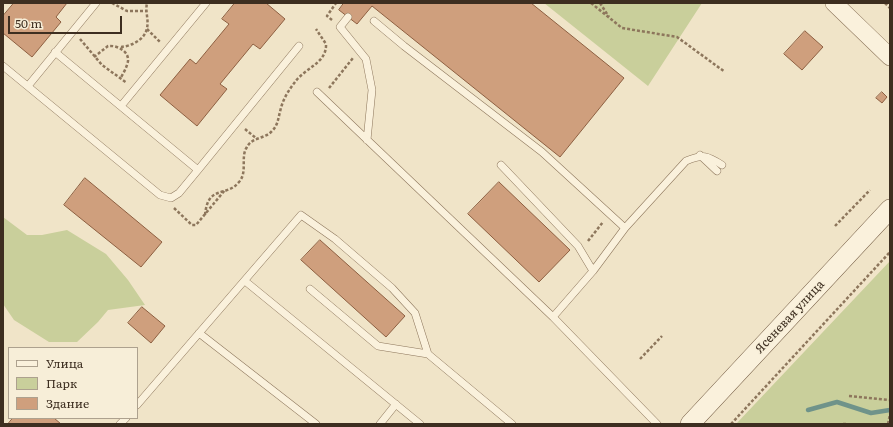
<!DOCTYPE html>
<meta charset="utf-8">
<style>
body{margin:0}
#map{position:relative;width:893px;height:427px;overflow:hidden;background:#f0e4c8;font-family:Literata,serif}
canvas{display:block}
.frame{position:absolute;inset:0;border:4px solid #3d2e20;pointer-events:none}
.legend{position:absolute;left:8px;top:347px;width:130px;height:72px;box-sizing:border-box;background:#f7eed8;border:1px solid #ada18e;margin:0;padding:5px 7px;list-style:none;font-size:12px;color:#3d2e20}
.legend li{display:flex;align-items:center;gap:8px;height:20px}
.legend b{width:20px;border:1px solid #ada18e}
.scale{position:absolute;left:8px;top:16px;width:114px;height:18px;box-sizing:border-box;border:2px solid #3d2e20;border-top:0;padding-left:5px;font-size:12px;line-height:14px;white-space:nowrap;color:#3d2e20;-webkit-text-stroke:3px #f7eed8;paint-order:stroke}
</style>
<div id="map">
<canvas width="893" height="427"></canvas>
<div class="frame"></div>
<ul class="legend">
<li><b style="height:5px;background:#faf1dc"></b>Улица</li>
<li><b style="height:11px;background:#c9cf9b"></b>Парк</li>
<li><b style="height:11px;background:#cf9f7d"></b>Здание</li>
</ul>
<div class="scale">50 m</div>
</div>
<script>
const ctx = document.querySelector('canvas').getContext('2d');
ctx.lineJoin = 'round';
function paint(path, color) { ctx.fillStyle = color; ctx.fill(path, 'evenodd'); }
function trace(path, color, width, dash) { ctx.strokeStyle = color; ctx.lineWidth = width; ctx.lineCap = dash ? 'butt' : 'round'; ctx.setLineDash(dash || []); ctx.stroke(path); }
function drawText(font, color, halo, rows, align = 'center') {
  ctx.font = font + ' Literata,serif'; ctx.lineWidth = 3; ctx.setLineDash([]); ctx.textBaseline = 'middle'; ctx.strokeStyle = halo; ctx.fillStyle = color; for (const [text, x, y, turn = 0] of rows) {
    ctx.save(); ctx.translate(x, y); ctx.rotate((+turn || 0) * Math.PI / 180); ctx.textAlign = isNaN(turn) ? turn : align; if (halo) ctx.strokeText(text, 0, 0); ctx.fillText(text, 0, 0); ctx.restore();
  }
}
paint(new Path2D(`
 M544,3H702L648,86Z
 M3,217L27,235H42L67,230L106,254L128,280L145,305L108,310L98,322L77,342H49L14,320L3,304Z
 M890,261V424H736Z`), '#c9cf9b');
trace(new Path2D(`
 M808,410L837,402L871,413L890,410`), '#6f938a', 4.5);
const building = new Path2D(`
 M14,3H67L56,17L61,22L32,57L3,33V16Z
 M235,3H266L285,19L260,49L253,44L220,84L227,89L197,126L160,95L190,59L196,64L229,24L222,19Z
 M344,3H531L624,78L560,157L372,6L357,24L339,10Z
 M805,31L823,47L802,70L784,54Z
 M882,92L887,97L882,103L876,98Z
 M85,178L162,242L141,267L64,205Z
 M499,182L570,250L539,282L468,214Z
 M320,240L405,316L386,337L301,260Z
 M142,307L165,326L151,343L128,323Z
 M13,418H54L61,424H11L9,423Z`);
paint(building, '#cf9f7d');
trace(building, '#8d5f41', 1);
const service = new Path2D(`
 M348,17L340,27L366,59L372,90L367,140
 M374,21L404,46L542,152L625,228
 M3,66L160,195L171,198L179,193L198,170L55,52
 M28,86L96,3
 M317,92L553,317L657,424
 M121,106L206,3
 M700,155L717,171
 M501,165L578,246L593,271
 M198,170L299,46
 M245,281L420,424
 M310,289L378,346L428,354L512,424
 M553,317L593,271L625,228L686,161C703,154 707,155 722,165
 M199,333L316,424
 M137,405L301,215L335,239L392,288L415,313L428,354
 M120,424L126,418
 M380,424L396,404`);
const tertiary = new Path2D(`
 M834,3L890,57`);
const secondary = new Path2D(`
 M690,424L890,209`);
trace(service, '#8d765c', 8);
trace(tertiary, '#8d765c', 18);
trace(secondary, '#6f573f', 20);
trace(new Path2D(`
 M112,3L127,11H146
 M591,3L622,28L677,37L725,72
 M600,3L609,17
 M885,3L890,8
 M332,20L327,16L336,3
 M147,29L161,43
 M80,39L102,65L127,83
 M121,47C131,46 145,40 147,28C149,20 145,12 147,3
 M94,57L108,46C117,45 129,51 128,61C127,67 123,74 120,79
 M329,88L353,58
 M245,129L257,139
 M174,208L192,225H196L225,190
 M205,215C208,184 226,198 239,182C248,172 240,157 247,147C252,137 265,139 272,131C278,125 278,119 280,112C282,101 288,91 295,82C305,68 327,63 326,44L316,29
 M835,226L870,190
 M588,241L603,222
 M640,359L662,336
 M849,396L890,400
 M731,424L890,252
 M843,424H847
 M888,424L890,414`), '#8d765c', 2.5, [3, 2]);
trace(service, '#faf1dc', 7);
trace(tertiary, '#faf1dc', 17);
trace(secondary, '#faf1dc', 19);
drawText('12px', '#3d2e20', '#f7eed8', [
 ["Ясеневая улица",790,317,-47]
]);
</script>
